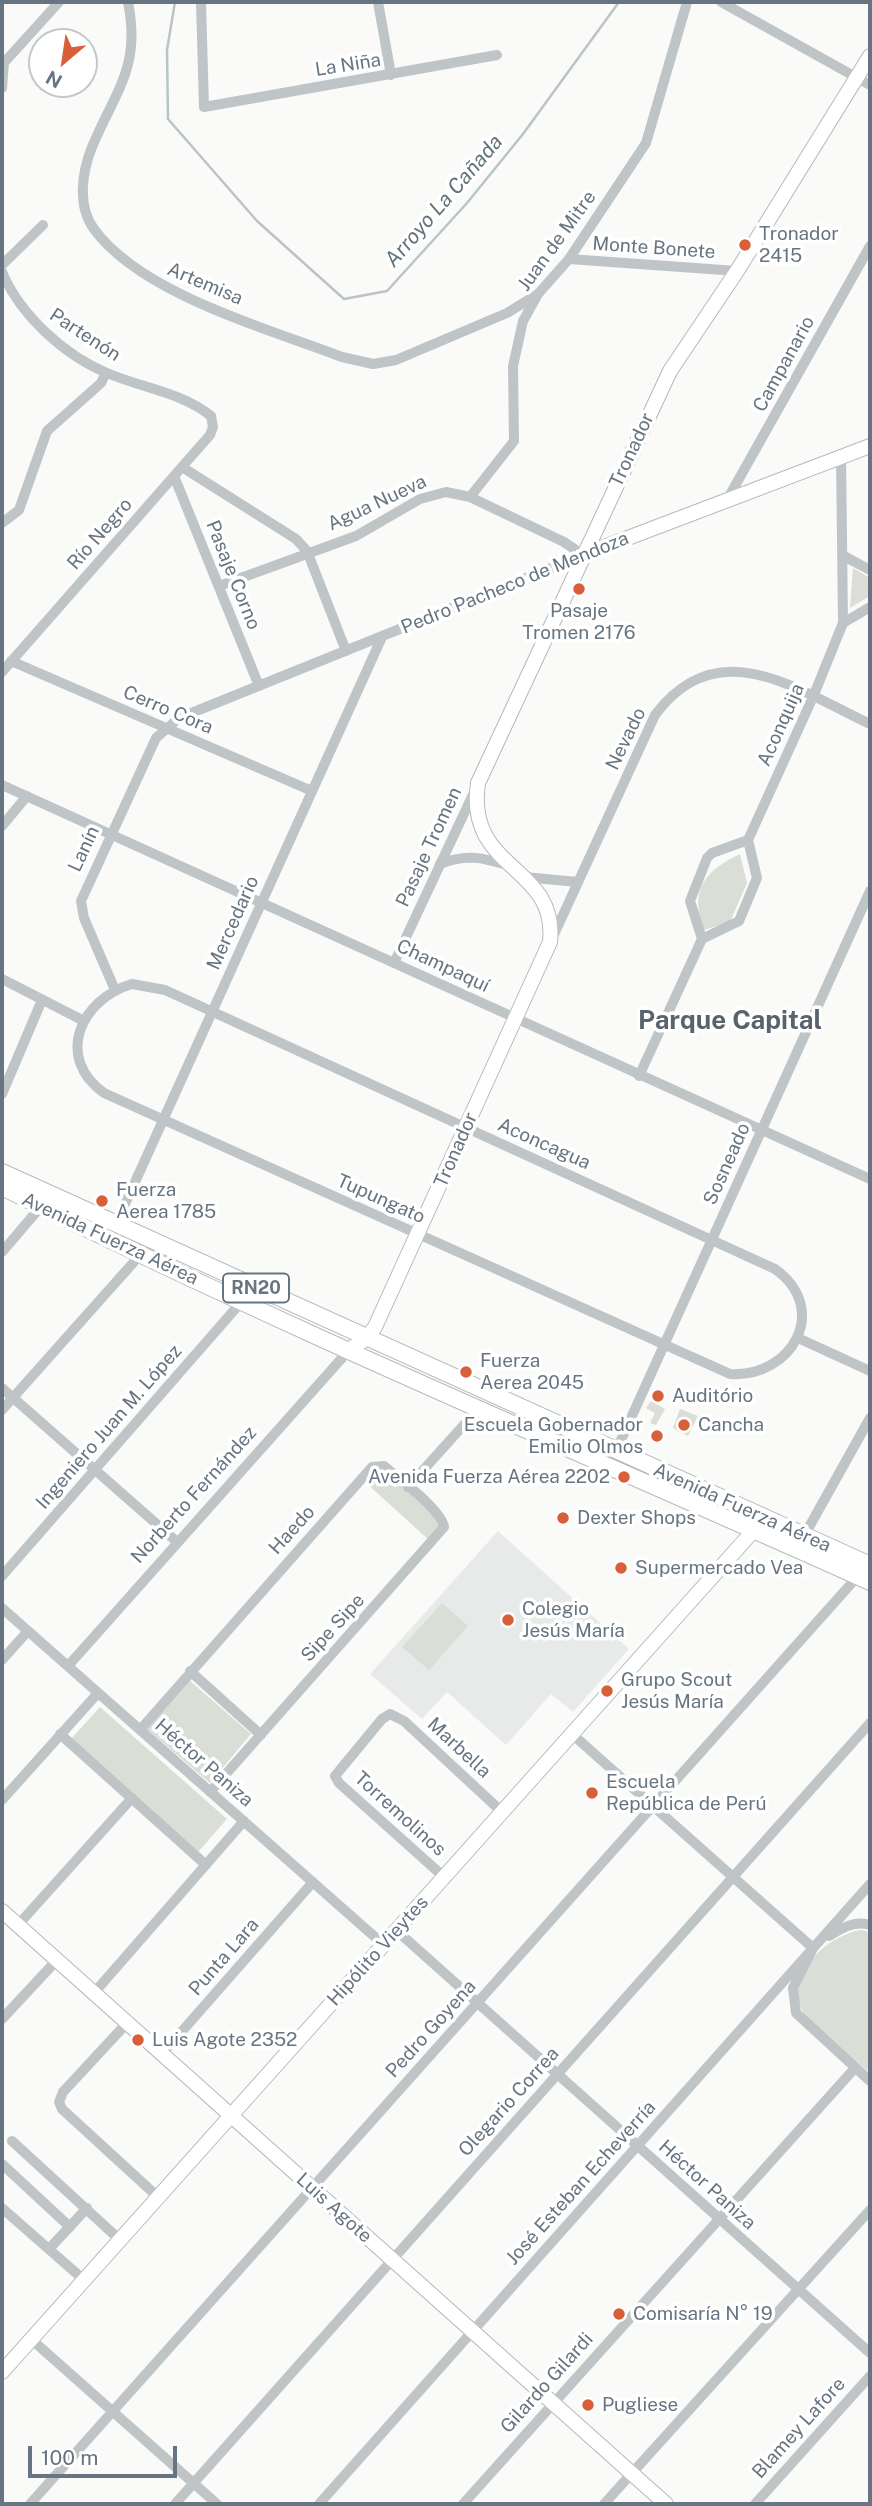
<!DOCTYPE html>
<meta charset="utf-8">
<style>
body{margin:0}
#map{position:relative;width:872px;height:2506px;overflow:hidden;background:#fafaf8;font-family:"Public Sans",sans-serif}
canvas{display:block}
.frame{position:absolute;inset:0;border:4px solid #667581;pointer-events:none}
.north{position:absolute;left:28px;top:28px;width:70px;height:70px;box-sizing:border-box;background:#fff;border:2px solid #c2c8cd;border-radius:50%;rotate:209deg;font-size:19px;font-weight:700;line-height:28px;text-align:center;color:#667581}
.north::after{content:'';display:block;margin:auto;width:24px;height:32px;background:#d95f39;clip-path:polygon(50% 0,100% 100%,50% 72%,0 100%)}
.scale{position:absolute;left:28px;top:2446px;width:149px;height:32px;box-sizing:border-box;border:4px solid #667581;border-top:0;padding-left:9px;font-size:21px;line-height:24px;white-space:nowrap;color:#667581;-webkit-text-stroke:5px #fff;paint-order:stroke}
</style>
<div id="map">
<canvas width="872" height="2506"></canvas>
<div class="frame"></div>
<div class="north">N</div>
<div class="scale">100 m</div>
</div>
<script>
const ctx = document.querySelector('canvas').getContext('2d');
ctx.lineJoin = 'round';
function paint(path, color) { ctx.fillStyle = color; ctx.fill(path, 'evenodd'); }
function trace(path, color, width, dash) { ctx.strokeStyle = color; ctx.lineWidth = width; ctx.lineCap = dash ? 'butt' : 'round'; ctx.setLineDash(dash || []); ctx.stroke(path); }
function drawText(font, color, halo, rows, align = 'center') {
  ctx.font = font + ' "Public Sans",sans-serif'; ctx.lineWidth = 7; ctx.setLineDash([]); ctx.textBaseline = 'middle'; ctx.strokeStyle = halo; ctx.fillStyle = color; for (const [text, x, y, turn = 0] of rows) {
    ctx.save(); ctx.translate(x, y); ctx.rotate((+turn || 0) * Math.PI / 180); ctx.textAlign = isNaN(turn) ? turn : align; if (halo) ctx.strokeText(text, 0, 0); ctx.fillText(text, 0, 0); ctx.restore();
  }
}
paint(new Path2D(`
 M498,1531L629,1649L573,1712L551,1694L506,1745L447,1692L422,1719L370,1674Z`), '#e8e9e9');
paint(new Path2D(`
 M853,568L870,578V596L850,608Z
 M740,854L747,883L730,922L704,930C689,891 704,871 740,854Z
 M651,1401L665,1409L656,1425L650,1423L655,1413L646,1408Z
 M680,1409L698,1416L688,1436L673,1428Z
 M373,1472H385L439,1519V1526L429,1540L365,1482Z
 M442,1603L468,1626L429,1670L402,1647Z
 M189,1680L251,1734L210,1783L147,1729Z
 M100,1707L227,1819L198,1852L71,1739Z
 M861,1930L870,1932V2073C853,2058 817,2032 805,2015C779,1977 828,1935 861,1930Z`), '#daded7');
trace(new Path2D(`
 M175,2L167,50L168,119L257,221L344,299L387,291L467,203L523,134L619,2`), '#bac4c8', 2.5);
const secondary = new Path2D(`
 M583,555L870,446
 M350,1349L366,1339L375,1327L550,942C558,864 465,872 478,783L670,371L737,271L870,56
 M2,1911L666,2504
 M2,2372L754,1530`);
const primary = new Path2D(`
 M2,1172L870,1565
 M2,1187C286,1329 580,1452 870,1582`);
trace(secondary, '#b4b9be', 16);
trace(primary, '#b5babe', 18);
trace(new Path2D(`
 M128,2C141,67 116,90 92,147C82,172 77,206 94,229C141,294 269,329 342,357L373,364L396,360L507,313L538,294
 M201,2L204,107L497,55
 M378,2L391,75
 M721,2L870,85
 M2,65L59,2
 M2,88L4,62
 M569,259L737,271
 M2,265L43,225
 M2,272C20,315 64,355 107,373C142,388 181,392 211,416L213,427L210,435L2,672
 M182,467L296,539L307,551L346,651
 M174,476L259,686
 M470,497L514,441L513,366L523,321L538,294L569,259L646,143L687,2
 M727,500L870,246
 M2,523L19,510L47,431L101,383L106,373
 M842,555L870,570
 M843,623L870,607
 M11,661L312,791
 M2,785L870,1179
 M2,826L27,796
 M440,864C467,853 484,858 510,866
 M524,877L578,882
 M702,939L690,901L707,858L712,853L748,840
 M551,941L655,715C718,631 796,689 870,724
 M394,963L476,788
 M2,979L84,1021
 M132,984L165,990L775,1269C831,1309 792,1378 730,1374L104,1093C54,1057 81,999 132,984Z
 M115,990L84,918L81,901L156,738L179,718L583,555L564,542L470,497L446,492L420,499L356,536L219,586
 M639,1076L702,939L739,921L757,878L748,840L813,697L843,623L841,455
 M2,1094L42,1000
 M116,1224L382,637
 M2,1252L43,1204
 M798,1338L870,1371
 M2,1388L176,1541
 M2,1410L141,1254
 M616,1451L870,891
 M408,1487L479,1408
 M804,1536L870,1418
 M2,1576L243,1300
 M2,1608L384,1945
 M2,1660L28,1631
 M68,1666L350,1349
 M190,1671L261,1735
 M140,1730L372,1467L384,1466C398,1478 441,1509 444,1527L210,1792
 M60,1734L206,1865
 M572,1734L813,1948L793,1988L796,2013L870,2081
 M2,1800L98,1693
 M444,1877L339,1783L335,1776L382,1719L390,1714L404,1721L502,1812
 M18,1925L132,1798
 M396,1930L870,2353
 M829,1936C842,1928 855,1920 870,1925
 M94,1993L244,1821
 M2,2019L56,1961
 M127,2023L63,2092L59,2102L62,2109L158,2197
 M162,2054L313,1882
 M12,2141L120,2240
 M2,2164L70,2227
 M2,2208L84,2280
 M49,2249L87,2208
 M31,2339L217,2504
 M30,2504L858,1576
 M175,2504L870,1723
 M319,2504L870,1884
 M463,2504L855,2068
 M604,2504L870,2210
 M755,2504L870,2376`), '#bfc4c7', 10);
trace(secondary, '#fff', 14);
trace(primary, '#fff', 16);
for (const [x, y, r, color] of [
 [745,245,7,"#d95f39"],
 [579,589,7,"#d95f39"],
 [102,1201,7,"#d95f39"],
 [466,1372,7,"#d95f39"],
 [658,1396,7,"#d95f39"],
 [684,1425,7,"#d95f39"],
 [657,1436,7,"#d95f39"],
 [624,1477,7,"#d95f39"],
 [563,1518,7,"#d95f39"],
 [621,1568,7,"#d95f39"],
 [508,1620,7,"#d95f39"],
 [607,1691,7,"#d95f39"],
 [592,1793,7,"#d95f39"],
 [138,2040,7,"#d95f39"],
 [619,2314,7,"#d95f39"],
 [588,2405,7,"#d95f39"]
]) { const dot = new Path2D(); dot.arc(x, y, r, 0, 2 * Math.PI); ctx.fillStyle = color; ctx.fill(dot); trace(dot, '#fff', 2.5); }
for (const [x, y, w] of [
 [256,1288,66]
]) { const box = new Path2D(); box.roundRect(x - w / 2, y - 14.5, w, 29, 5); ctx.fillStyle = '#fff'; ctx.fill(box); trace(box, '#667581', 2); }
drawText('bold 18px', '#667581', null, [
 ["RN20",256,1288]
]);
drawText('19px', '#667581', '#fff', [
 ["La Niña",348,65,-9],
 ["Juan de Mitre",557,241,-54],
 ["Monte Bonete",654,248,4],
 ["Artemisa",205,284,23],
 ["Partenón",85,335,33],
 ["Campanario",784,364,-61],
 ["Tronador",632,450,-65],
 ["Agua Nueva",377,503,-25],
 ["Río Negro",100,534,-49],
 ["Pasaje Corno",233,575,68],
 ["Pedro Pacheco de Mendoza",515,583,-22],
 ["Cerro Cora",168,710,23],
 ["Aconquija",781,725,-66],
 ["Nevado",626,739,-64],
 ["Pasaje Tromen",429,847,-65],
 ["Lanín",84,849,-65],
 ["Mercedario",233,923,-66],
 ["Champaquí",443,966,25],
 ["Aconcagua",544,1144,24],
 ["Tronador",456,1150,-66],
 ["Sosneado",727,1164,-66],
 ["Tupungato",381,1199,24],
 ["Avenida Fuerza Aérea",110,1239,25],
 ["Ingeniero Juan M. López",109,1427,-49],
 ["Norberto Fernández",194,1495,-48],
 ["Avenida Fuerza Aérea",742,1508,24],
 ["Haedo",292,1530,-48],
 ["Sipe Sipe",333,1628,-48],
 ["Marbella",459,1748,43],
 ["Héctor Paniza",204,1763,41],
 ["Torremolinos",400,1814,42],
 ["Hipólito Vieytes",378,1951,-48],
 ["Punta Lara",224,1957,-49],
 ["Pedro Goyena",431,2029,-48],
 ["Olegario Correa",509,2102,-48],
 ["José Esteban Echeverría",581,2183,-48],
 ["Héctor Paniza",707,2185,42],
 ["Luis Agote",334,2208,42],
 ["Gilardo Gilardi",547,2383,-48],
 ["Blamey Lafore",799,2428,-48]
]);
drawText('19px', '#667581', '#fff', [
 ["Tronador",759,234],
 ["2415",759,256],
 ["Pasaje",579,611,"center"],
 ["Tromen 2176",579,633,"center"],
 ["Fuerza",116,1190],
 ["Aerea 1785",116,1212],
 ["Fuerza",480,1361],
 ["Aerea 2045",480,1383],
 ["Auditório",672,1396],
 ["Escuela Gobernador",643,1425,"right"],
 ["Emilio Olmos",643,1447,"right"],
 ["Cancha",698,1425],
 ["Avenida Fuerza Aérea 2202",610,1477,"right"],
 ["Dexter Shops",577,1518],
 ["Supermercado Vea",635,1568],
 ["Colegio",522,1609],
 ["Jesús María",522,1631],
 ["Grupo Scout",621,1680],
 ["Jesús María",621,1702],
 ["Escuela",606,1782],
 ["República de Perú",606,1804],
 ["Luis Agote 2352",152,2040],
 ["Comisaría N° 19",633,2314],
 ["Pugliese",602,2405]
], 'left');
drawText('italic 21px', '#61737a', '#fff', [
 ["Arroyo La Cañada",444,201,-49]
]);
drawText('bold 26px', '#58636c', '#fff', [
 ["Parque Capital",730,1021]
]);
</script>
